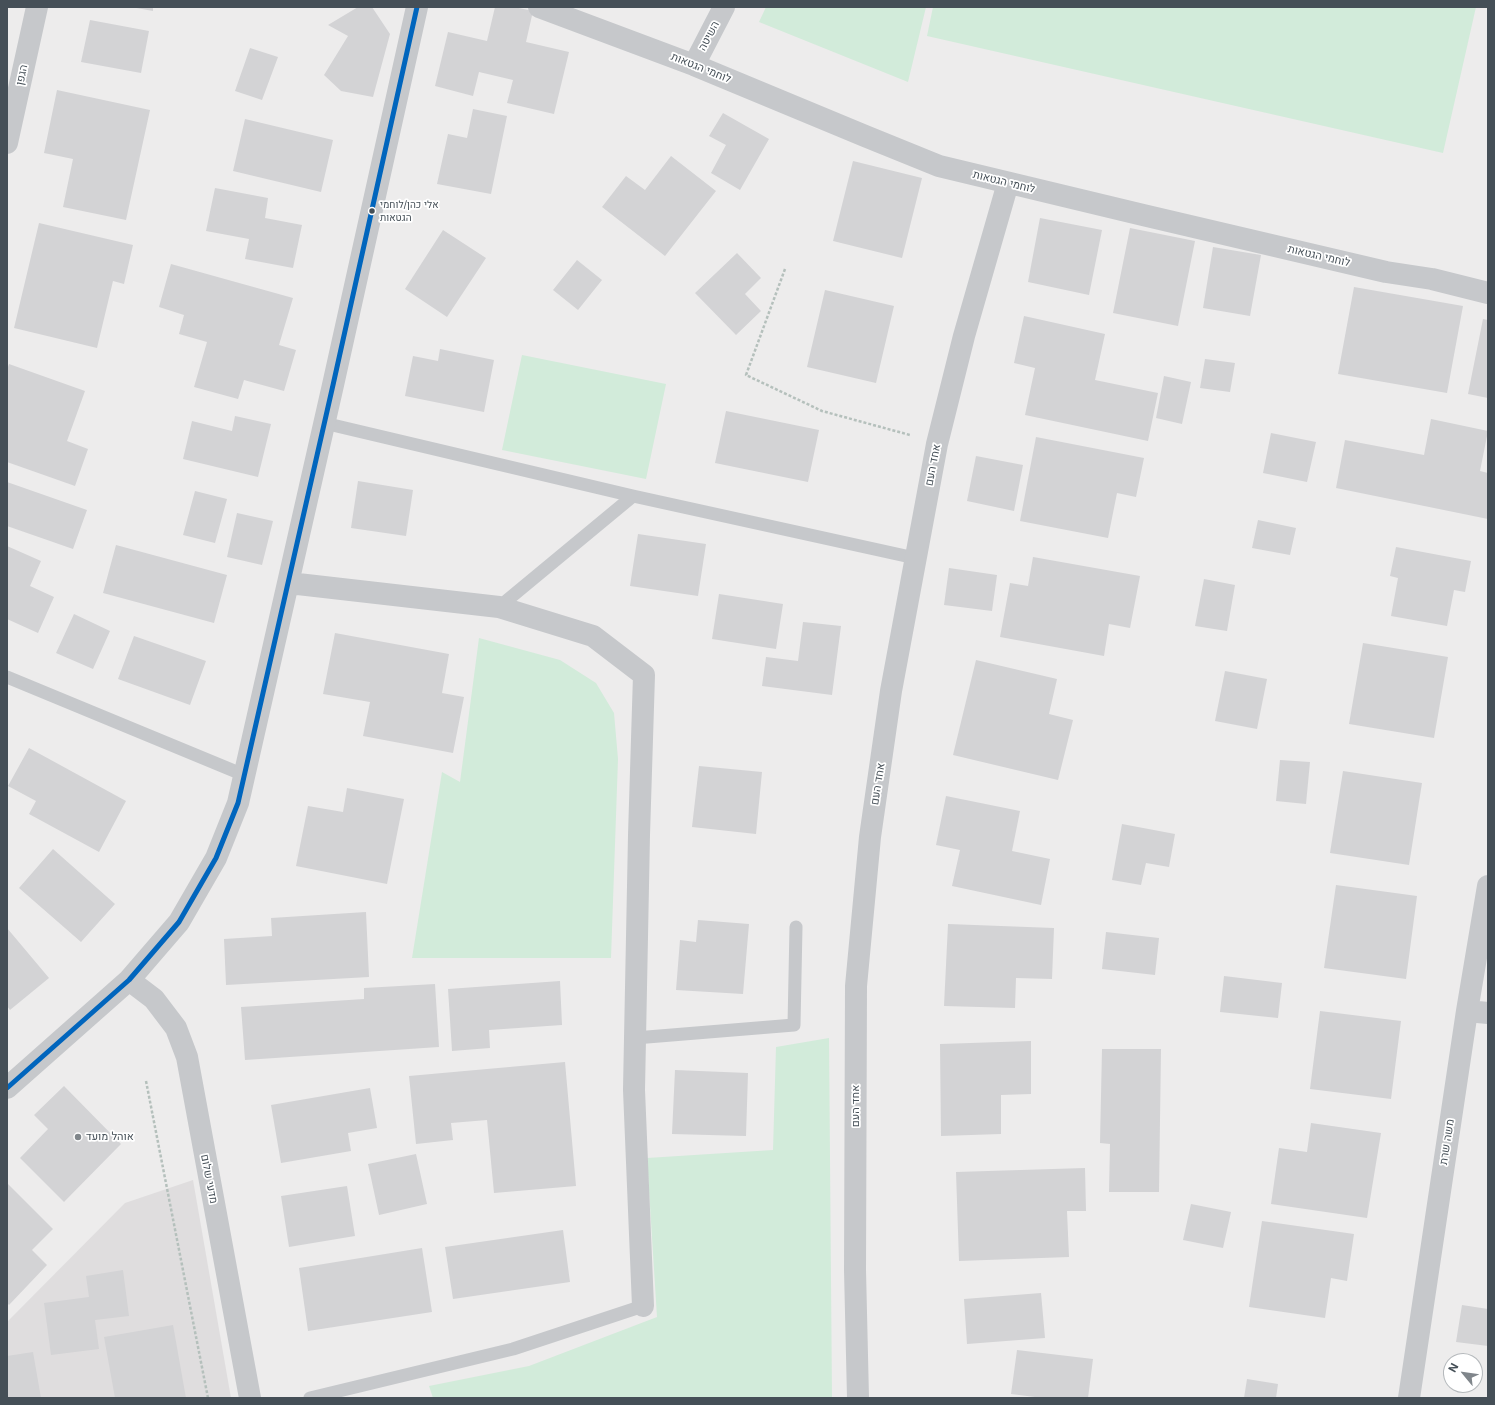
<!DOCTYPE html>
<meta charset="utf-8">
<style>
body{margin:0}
#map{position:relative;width:1495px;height:1405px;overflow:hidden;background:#edecec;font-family:Inter,sans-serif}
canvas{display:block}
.frame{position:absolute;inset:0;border:8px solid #454f57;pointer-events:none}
.north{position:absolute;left:1443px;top:1353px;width:40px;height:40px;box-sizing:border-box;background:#fff;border:1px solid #b5b9bc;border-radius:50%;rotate:299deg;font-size:11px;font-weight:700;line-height:16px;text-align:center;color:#454f57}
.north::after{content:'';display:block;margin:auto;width:14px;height:18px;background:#80868b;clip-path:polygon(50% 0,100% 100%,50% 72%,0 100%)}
</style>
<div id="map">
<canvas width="1495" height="1405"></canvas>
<div class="frame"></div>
<div class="north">N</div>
</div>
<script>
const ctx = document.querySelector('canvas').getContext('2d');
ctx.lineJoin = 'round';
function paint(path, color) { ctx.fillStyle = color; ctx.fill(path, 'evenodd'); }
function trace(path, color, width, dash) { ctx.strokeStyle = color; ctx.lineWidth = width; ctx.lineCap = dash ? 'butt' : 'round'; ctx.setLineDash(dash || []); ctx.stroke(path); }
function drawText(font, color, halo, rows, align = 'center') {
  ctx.font = font + ' Inter,Heebo,sans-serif'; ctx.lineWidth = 3.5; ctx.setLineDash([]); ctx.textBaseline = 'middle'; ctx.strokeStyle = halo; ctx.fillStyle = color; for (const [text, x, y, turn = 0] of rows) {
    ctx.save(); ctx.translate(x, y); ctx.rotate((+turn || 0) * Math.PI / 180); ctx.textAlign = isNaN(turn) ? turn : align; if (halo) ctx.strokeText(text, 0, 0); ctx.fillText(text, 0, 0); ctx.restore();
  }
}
paint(new Path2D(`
 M193,1180L231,1398H7V1322L125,1203Z`), '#dfddde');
paint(new Path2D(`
 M766,7H926L908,82L759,22Z
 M933,7H1476L1443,153L927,36Z
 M522,355L666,384L646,479L502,450Z
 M479,638L560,660L596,683L614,713L618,759L611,958H412L442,772L460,782Z
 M829,1038L832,1398H433L429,1386L529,1366L657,1317L647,1158L773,1150L776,1047Z`), '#d2ebda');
paint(new Path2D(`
 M131,7H153V11Z
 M358,7H372L390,34L373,97L341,91L324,75L348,36L328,25Z
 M495,7H514L533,11L526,42L569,52L554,114L507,103L513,80L479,72L473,96L435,86L448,32L487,41Z
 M90,20L149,31L141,73L81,62Z
 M250,48L278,57L262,100L235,91Z
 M57,90L150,110L126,220L63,207L73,159L44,153Z
 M473,109L507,116L491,194L437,184L448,134L467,138Z
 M723,113L769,139L740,190L711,173L726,145L709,136Z
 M245,119L333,140L321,192L233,171Z
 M671,156L716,191L665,256L602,207L626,176L645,190Z
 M853,161L922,178L902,258L833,241Z
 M215,188L268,198L265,218L302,225L293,268L245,259L249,239L206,231Z
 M1040,218L1102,230L1089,295L1028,282Z
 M39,223L133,245L124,284L113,281L97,348L14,328Z
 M1130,228L1195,241L1178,326L1113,313Z
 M443,230L486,258L447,317L405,289Z
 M1213,247L1261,255L1250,316L1203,308Z
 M737,253L761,278L745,294L761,311L736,335L695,293Z
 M577,260L602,280L578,310L553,290Z
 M171,264L293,298L279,345L296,350L284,391L244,380L238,399L194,387L207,342L179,334L184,315L159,307Z
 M1354,287L1463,306L1447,393L1338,374Z
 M825,290L894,306L876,383L807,367Z
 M1024,316L1105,334L1095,380L1158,393L1148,441L1025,415L1035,368L1014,363Z
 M1483,319L1488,320V398L1468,394Z
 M440,349L494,360L484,412L405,396L413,356L438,361Z
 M1205,359L1235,363L1230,392L1200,388Z
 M9,364L85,391L67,441L88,449L75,486L7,462V370Z
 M1164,376L1191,382L1182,424L1156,418Z
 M726,411L819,430L808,482L715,463Z
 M235,416L271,424L258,477L183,459L192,421L232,431Z
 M1431,419L1488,431L1480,471L1488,473V519L1336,488L1345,440L1424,455Z
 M1271,433L1316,442L1307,482L1263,473Z
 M1036,437L1144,458L1136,497L1117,493L1108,538L1020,521Z
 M976,456L1023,465L1014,511L967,501Z
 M358,481L413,490L406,536L351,528Z
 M7,482L87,510L73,549L7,526Z
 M195,491L227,499L215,543L183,535Z
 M237,513L273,521L262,565L227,557Z
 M1258,520L1296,528L1290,555L1252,548Z
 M638,534L706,544L698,596L630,586Z
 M116,545L227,575L214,623L103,593Z
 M7,546L41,561L30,586L54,597L38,633L7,619Z
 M1396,547L1471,561L1465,592L1454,590L1447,626L1391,616L1398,578L1390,576Z
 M1033,557L1140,576L1130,628L1109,624L1104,656L1000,637L1010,583L1028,586Z
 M949,568L997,575L992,611L944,605Z
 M1204,579L1235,585L1227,631L1195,626Z
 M719,594L783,604L776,649L712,639Z
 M74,614L110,631L93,669L56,653Z
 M803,622L841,626L832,695L762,686L766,657L798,661Z
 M335,633L449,654L442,693L464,697L453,753L363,736L370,702L323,694Z
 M134,636L206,661L190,705L118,679Z
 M1363,643L1448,657L1434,738L1349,724Z
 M976,660L1057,679L1049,714L1073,720L1058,780L953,755Z
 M1225,671L1267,679L1257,729L1215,721Z
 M29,748L126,801L99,852L29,814L36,801L8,786Z
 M1280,760L1310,762L1306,804L1276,801Z
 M699,766L762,772L756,834L692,827Z
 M1343,771L1422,783L1409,865L1330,853Z
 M347,788L404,799L387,884L296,866L308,806L343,812Z
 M946,796L1020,811L1012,851L1050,859L1041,905L952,886L960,850L936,845Z
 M1122,824L1175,834L1169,867L1146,863L1141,885L1112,880Z
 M53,849L115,904L81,942L19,888Z
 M1336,885L1417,896L1406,979L1324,968Z
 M366,912L369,977L226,985L224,939L272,936L271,918Z
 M698,920L749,924L743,994L676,990L680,940L696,942Z
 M948,924L1054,928L1052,979L1016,978L1015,1008L944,1006Z
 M7,928L49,978L10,1010L7,1006Z
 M1106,932L1159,938L1155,975L1102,969Z
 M1224,976L1282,983L1278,1018L1220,1012Z
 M560,981L562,1025L489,1030L490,1048L452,1051L448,989Z
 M435,984L439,1047L245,1060L241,1007L364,999V988Z
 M1320,1011L1401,1021L1391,1099L1310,1089Z
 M1031,1041V1094L1001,1095V1134L941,1136L940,1044Z
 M1102,1049H1161L1159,1192H1109L1110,1144L1100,1143Z
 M565,1062L576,1186L494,1193L487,1120L451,1123L453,1140L416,1144L409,1076Z
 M675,1070L748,1073L746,1136L672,1134Z
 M64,1086L121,1144L64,1202L20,1158L48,1129L34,1115Z
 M370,1088L377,1128L348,1133L351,1151L281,1163L271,1105Z
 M1311,1123L1381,1133L1367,1218L1271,1204L1279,1148L1307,1152Z
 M416,1154L427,1204L379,1215L368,1164Z
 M1085,1168L1086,1211H1067L1069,1257L959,1261L956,1172Z
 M7,1183L53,1229L32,1250L47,1265L9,1305L7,1303Z
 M347,1186L355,1236L289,1247L281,1196Z
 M1191,1204L1231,1212L1223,1248L1183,1240Z
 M1262,1221L1354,1234L1347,1281L1331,1278L1325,1318L1249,1307Z
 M563,1230L570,1282L453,1299L445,1247Z
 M422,1248L432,1312L308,1331L299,1268Z
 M123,1270L129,1316L95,1320L99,1349L51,1355L44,1303L89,1297L86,1276Z
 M1041,1293L1045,1338L967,1344L964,1299Z
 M1462,1305L1488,1309V1346L1456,1342Z
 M173,1325L186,1398H115L104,1337Z
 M1017,1350L1093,1359L1088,1398H1043L1011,1394Z
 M33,1352L41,1398H7V1356Z
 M1247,1379L1278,1384L1276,1398H1244Z`), '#d3d3d5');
trace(new Path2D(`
 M785,269L746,375L822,411L910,435
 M146,1081L208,1398`), '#b5c0bc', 2.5, [3, 2]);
trace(new Path2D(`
 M324,423L633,496L915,558
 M499,607L633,496
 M7,677L244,775
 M635,1038L794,1025L796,927
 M310,1398L513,1349L643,1306`), '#c6c8cb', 13);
trace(new Path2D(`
 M539,7L694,65L865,136L939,166L1143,215L1386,272L1432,279L1488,293
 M694,65L724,7
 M7,143L37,7
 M289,583L499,607L593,636L644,675L639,835L634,1090L643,1306
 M129,980L154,999L176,1028L187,1057L250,1398
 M1467,1011L1488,1013
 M7,1088L129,980L179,922L216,858L238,803L333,385L417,7
 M858,1398L855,1270L856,986L870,837L891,691L937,444L964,336L1008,183
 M1409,1398L1467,1011L1488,886`), '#c6c8cb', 22);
trace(new Path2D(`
 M7,1088L129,980L179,922L216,858L238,803L333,385L417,7`), '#0065bd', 5);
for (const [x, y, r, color] of [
 [372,211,3.5,"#454f57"],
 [78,1137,4,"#80868b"]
]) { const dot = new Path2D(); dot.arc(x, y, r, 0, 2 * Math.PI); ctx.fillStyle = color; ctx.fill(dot); trace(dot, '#fff', 1.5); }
drawText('10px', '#454f57', '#fff', [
 ["אלי כהן/לוחמי",380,205],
 ["הגטאות",380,218]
], 'left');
drawText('11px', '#454f57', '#fff', [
 ["השיטה",709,36,-62],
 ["לוחמי הגטאות",701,68,22],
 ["הגפן",22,75,-78],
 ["לוחמי הגטאות",1004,182,14],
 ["לוחמי הגטאות",1319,256,13],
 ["אחד העם",933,465,-79],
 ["אחד העם",878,784,-81],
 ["אחד העם",856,1106,-90],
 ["משה שרת",1447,1142,-81],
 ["מדעי שלום",209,1179,79]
]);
drawText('11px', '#454f57', '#fff', [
 ["אוהל מועד",86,1137]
], 'left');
</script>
